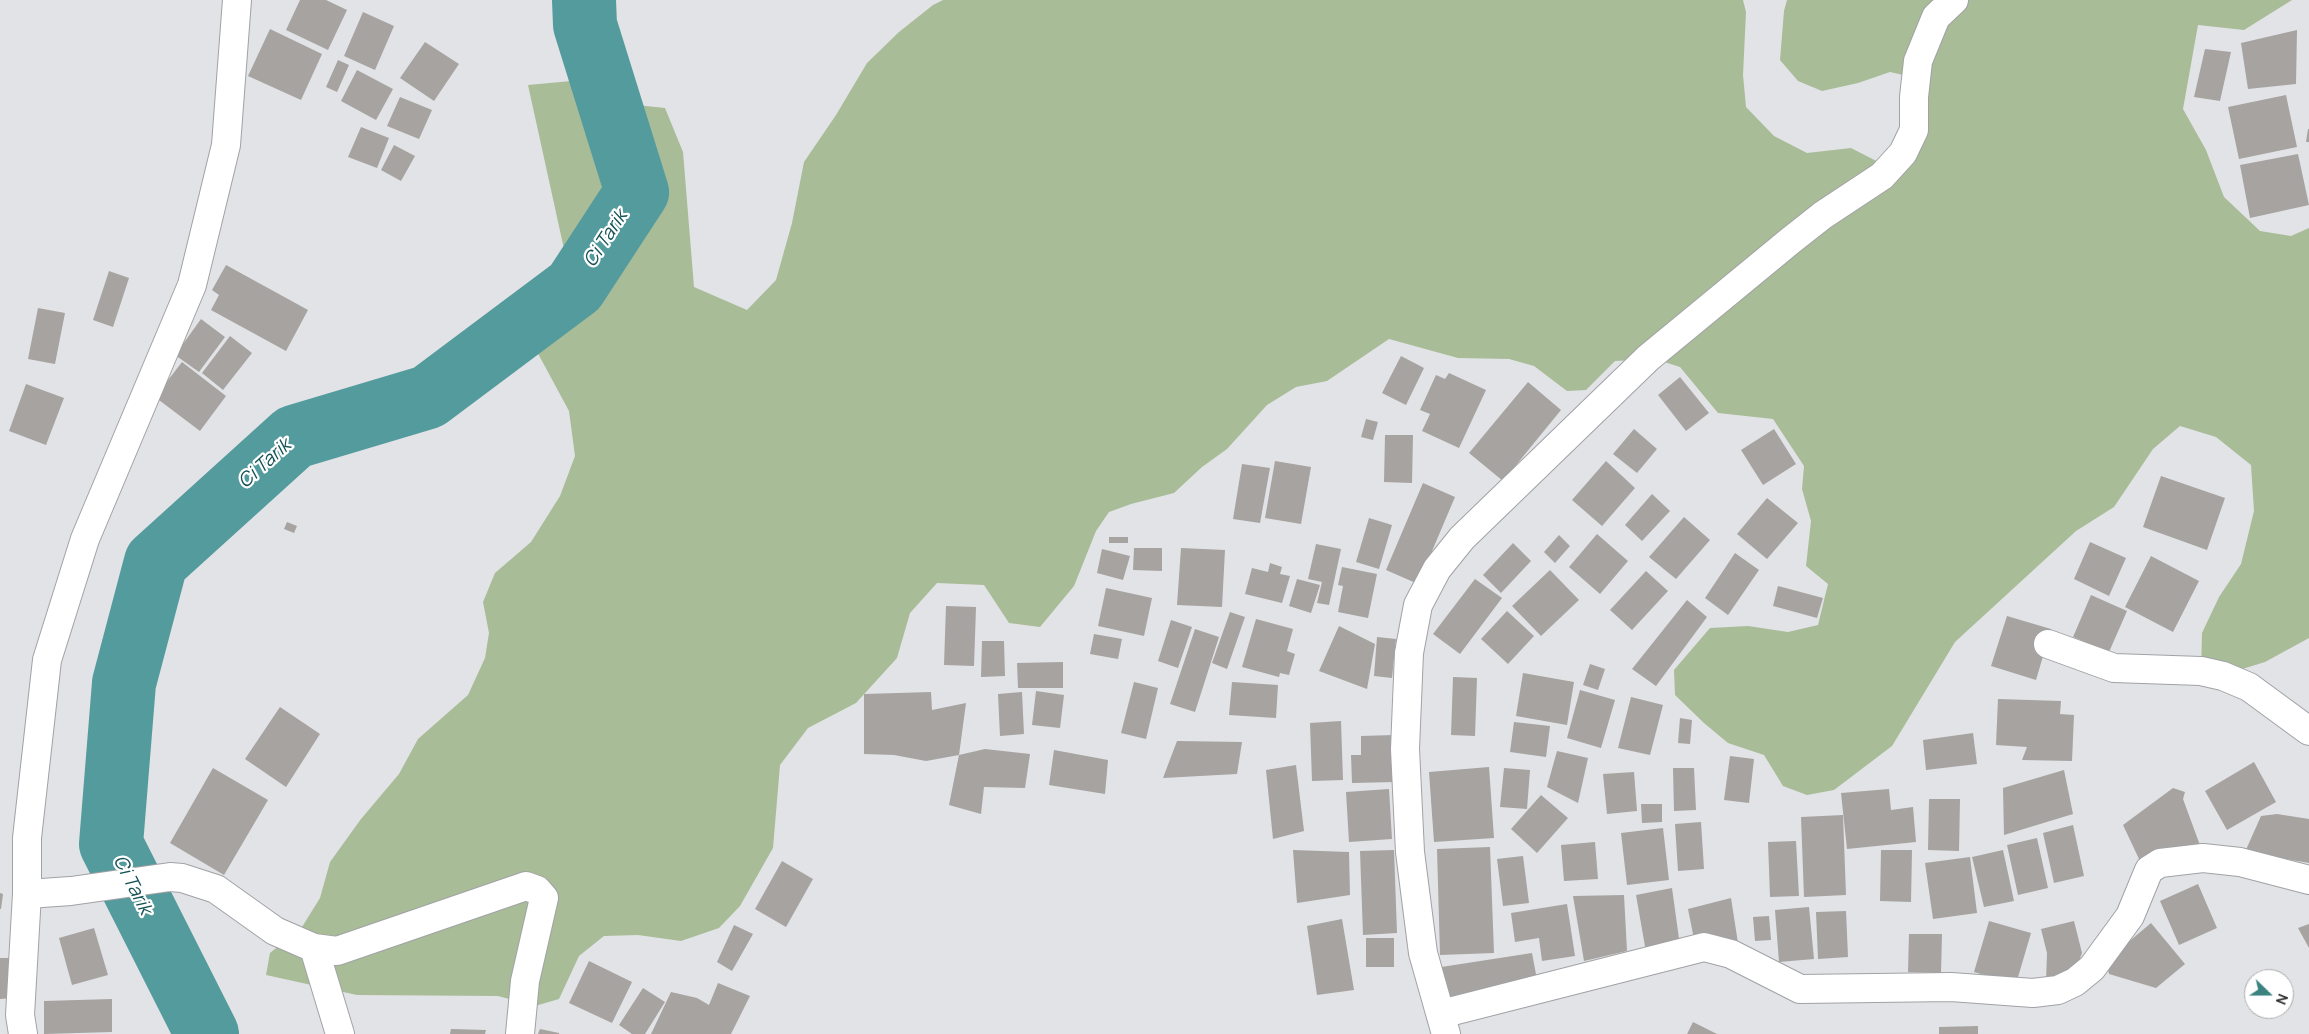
<!DOCTYPE html>
<style>
body{margin:0}
#map{position:relative;width:2309px;height:1034px;overflow:hidden;background:#e2e3e6;font-family:Manrope,sans-serif}
canvas{display:block}
.north{position:absolute;left:2244px;top:969px;width:50px;height:50px;box-sizing:border-box;background:#fff;border:1px solid #abacac;border-radius:50%;rotate:112deg;font-size:14px;font-weight:700;line-height:20px;text-align:center;color:#2e2f30}
.north::after{content:'';display:block;margin:auto;width:18px;height:22px;background:#3b837f;clip-path:polygon(50% 0,100% 100%,50% 72%,0 100%)}
</style>
<div id="map">
<canvas width="2309" height="1034"></canvas>
<div class="north">N</div>
</div>
<script>
const ctx = document.querySelector('canvas').getContext('2d');
ctx.lineJoin = 'round';
function paint(path, color) { ctx.fillStyle = color; ctx.fill(path, 'evenodd'); }
function trace(path, color, width, dash) { ctx.strokeStyle = color; ctx.lineWidth = width; ctx.lineCap = dash ? 'butt' : 'round'; ctx.setLineDash(dash || []); ctx.stroke(path); }
function drawText(font, color, halo, rows, align = 'center') {
  ctx.font = font + ' Manrope,sans-serif'; ctx.lineWidth = 4.5; ctx.setLineDash([]); ctx.textBaseline = 'middle'; ctx.strokeStyle = halo; ctx.fillStyle = color; for (const [text, x, y, turn = 0] of rows) {
    ctx.save(); ctx.translate(x, y); ctx.rotate((+turn || 0) * Math.PI / 180); ctx.textAlign = isNaN(turn) ? turn : align; if (halo) ctx.strokeText(text, 0, 0); ctx.fillText(text, 0, 0); ctx.restore();
  }
}
paint(new Path2D(`
 M943,0H1743L1746,12L1743,75L1746,107L1774,136L1807,153L1851,148L1888,167L1896,151L1901,112L1912,77L1890,72L1858,83L1822,91L1798,81L1780,60L1784,11L1787,0H2292L2244,30L2198,25L2183,109L2206,150L2224,197L2260,231L2291,236L2309,228V638L2265,662L2223,675L2201,670L2202,633L2219,597L2241,564L2254,511L2251,465L2216,437L2180,426L2153,449L2114,507L2076,531L1955,642L1892,746L1834,790L1807,795L1783,786L1764,755L1728,743L1704,723L1675,695L1674,670L1710,628L1748,626L1788,632L1818,625L1828,584L1806,566L1811,521L1802,489L1804,466L1773,419L1718,413L1680,367L1655,359L1615,361L1586,390L1567,391L1534,366L1509,359L1458,358L1389,339L1327,381L1296,387L1267,405L1227,449L1202,467L1174,493L1131,504L1109,512L1096,531L1074,586L1040,627L1009,623L984,585L937,583L910,613L897,658L856,703L808,728L780,765L773,848L740,906L719,928L681,941L638,935L604,936L579,956L559,999L535,1006L498,996L357,995L266,975L270,953L302,927L320,898L330,862L361,819L399,774L418,739L468,695L485,658L489,633L483,602L495,573L531,542L560,496L575,456L569,411L528,335L564,249L528,85L582,80L617,103L665,108L683,152L694,287L747,310L776,280L792,223L804,162L836,115L867,63L899,32L933,5Z`), '#a8bc98');
trace(new Path2D(`
 M207,1034L111,844L124,683L156,562L294,437L428,397L575,287L637,192L585,25L584,0`), '#549b9e', 64);
paint(new Path2D(`
 M300,0H326L347,10L328,50L286,30Z
 M363,12L394,26L375,70L344,56Z
 M270,29L322,54L301,100L248,76Z
 M2297,30L2296,84L2248,89L2241,43Z
 M425,42L459,64L434,101L400,78Z
 M2205,49L2231,52L2220,101L2194,97Z
 M338,60L349,65L337,92L326,87Z
 M357,70L393,89L376,120L341,101Z
 M2286,95L2297,147L2239,159L2228,107Z
 M400,97L432,110L419,139L387,126Z
 M361,127L389,138L377,168L348,157Z
 M2308,129H2309V142H2306Z
 M394,145L415,156L401,181L381,170Z
 M2298,154L2309,205L2250,218L2240,165Z
 M226,265L308,310L286,351L211,310L219,295L212,290Z
 M109,271L129,278L113,327L93,320Z
 M38,308L65,313L55,364L28,359Z
 M201,319L225,337L199,372L175,355Z
 M230,336L252,353L223,390L202,373Z
 M1401,356L1424,368L1406,405L1382,393Z
 M182,362L226,396L200,431L155,397Z
 M1449,373L1486,390L1459,448L1422,431L1430,414L1420,410L1436,375L1445,379Z
 M1680,377L1709,413L1686,431L1658,395Z
 M1528,382L1561,410L1503,481L1469,453Z
 M26,384L64,398L46,445L9,431Z
 M1366,419L1378,422L1373,440L1361,437Z
 M1634,429L1657,449L1637,473L1613,454Z
 M1774,429L1796,464L1763,485L1741,450Z
 M1385,435H1413L1412,483L1384,482Z
 M1275,461L1311,467L1301,524L1265,518Z
 M1606,461L1635,488L1602,526L1572,500Z
 M1242,464L1270,468L1260,523L1233,519Z
 M2161,476L2225,498L2207,550L2143,527Z
 M1423,483L1455,497L1418,584L1386,570Z
 M1652,494L1670,511L1642,541L1625,525Z
 M1767,498L1798,523L1767,559L1737,534Z
 M1684,517L1710,540L1676,579L1649,557Z
 M1369,518L1392,525L1379,569L1356,562Z
 M287,522L297,526L294,533L284,529Z
 M1597,534L1628,561L1600,594L1569,567Z
 M1559,535L1570,546L1555,563L1544,552Z
 M1109,537H1128V543H1109Z
 M2090,542L2126,558L2109,596L2074,579Z
 M1513,543L1531,561L1501,593L1483,575Z
 M1316,544L1341,549L1329,605L1317,603L1322,582L1308,579Z
 M1134,548H1162V571L1133,570Z
 M1181,548L1225,550L1222,607L1177,605Z
 M1102,549L1130,556L1123,580L1097,573Z
 M1735,553L1759,570L1728,615L1705,598Z
 M2151,556L2199,581L2173,632L2125,607Z
 M1270,563L1282,567L1280,574L1290,576L1282,603L1245,594L1252,568L1268,572Z
 M1342,567L1377,574L1368,618L1338,612L1343,586L1338,585Z
 M1550,570L1579,600L1541,636L1512,606Z
 M1646,571L1668,591L1632,630L1610,610Z
 M1297,579L1320,585L1311,613L1289,606Z
 M1475,579L1502,598L1460,654L1433,634Z
 M1778,586L1823,598L1817,618L1773,606Z
 M1106,588L1152,598L1144,636L1098,626Z
 M2091,595L2127,611L2109,652L2073,637Z
 M1687,600L1707,617L1656,686L1632,669Z
 M946,606L976,607L974,666L944,665Z
 M1507,611L1534,636L1508,664L1481,639Z
 M1230,612L1245,617L1227,669L1212,663Z
 M2007,616L2051,629L2036,680L1991,666Z
 M1256,619L1293,629L1287,651L1295,654L1289,675L1280,673L1279,677L1242,667Z
 M1171,620L1192,627L1178,668L1158,661Z
 M1339,626L1375,644L1367,689L1319,671Z
 M1195,629L1219,637L1195,712L1170,704Z
 M1094,634L1122,639L1118,659L1090,654Z
 M1377,637L1396,639L1392,678L1374,676Z
 M982,641H1004L1005,676L981,677Z
 M1063,662V688H1018L1017,663Z
 M1590,664L1605,669L1598,690L1583,685Z
 M1523,673L1574,682L1567,725L1516,716Z
 M1453,677L1477,678L1475,736L1451,735Z
 M1134,682L1158,688L1146,739L1121,733Z
 M1232,682L1278,685L1276,718L1229,715Z
 M1580,690L1615,700L1601,748L1567,738Z
 M1036,691L1064,695L1060,728L1032,725Z
 M931,692L932,710L966,703L959,755L926,761L894,755L864,754V694Z
 M1022,692L1024,734L1000,736L998,694Z
 M1631,697L1663,705L1650,755L1618,748Z
 M1998,699L2061,701L2060,714L2074,715L2072,761L2022,760L2027,747L1996,745Z
 M280,707L320,734L286,787L245,759Z
 M1680,718L1692,720L1690,744L1678,743Z
 M1341,721L1343,780L1312,781L1310,723Z
 M1514,722L1550,726L1546,757L1510,752Z
 M1973,733L1977,764L1926,770L1923,740Z
 M1394,735L1396,782L1352,783L1351,755H1361V736Z
 M1177,741L1242,742L1237,774L1163,778Z
 M985,749L1030,754L1025,788L984,787L981,814L949,805L959,755Z
 M1054,750L1108,760L1105,794L1049,785Z
 M1557,751L1588,758L1578,803L1547,787Z
 M1730,756L1754,759L1749,803L1724,800Z
 M2254,762L2276,802L2227,830L2205,791Z
 M1296,765L1304,831L1273,839L1266,770Z
 M1489,767L1494,838L1434,842L1429,772Z
 M213,768L268,800L224,875L170,843Z
 M1504,768L1530,770L1527,809L1500,807Z
 M1673,768H1694L1696,810L1674,811Z
 M2064,770L2073,814L2004,835L2003,788Z
 M1634,772L1637,811L1607,814L1603,774Z
 M2173,788L2185,792L2183,799L2201,848L2140,861L2123,825Z
 M1389,789L1392,839L1349,842L1346,792Z
 M1889,789L1891,810L1913,807L1916,842L1847,849L1841,793Z
 M1541,795L1568,818L1537,853L1511,829Z
 M1929,799H1960L1959,851L1928,850Z
 M1641,804H1662V822L1642,823Z
 M2277,814L2309,819V863L2245,852L2261,816Z
 M1843,815L1846,895L1804,897L1801,817Z
 M1701,822L1704,869L1678,871L1675,824Z
 M2073,825L2084,876L2054,883L2043,833Z
 M1663,828L1669,880L1627,885L1621,833Z
 M2037,838L2048,888L2018,895L2007,845Z
 M1796,841L1799,896L1770,897L1768,842Z
 M1595,842L1598,879L1564,881L1561,845Z
 M1490,847L1494,953L1440,955L1437,849Z
 M1293,850L1349,852L1350,895L1297,903Z
 M1394,850L1397,933L1363,935L1360,851Z
 M1881,850H1912L1911,902L1880,901Z
 M2003,850L2014,901L1984,907L1972,857Z
 M1523,856L1529,903L1503,906L1497,859Z
 M1970,857L1977,913L1933,919L1925,863Z
 M782,861L813,879L786,927L755,909Z
 M2198,884L2217,928L2179,945L2160,901Z
 M1672,888L1680,946L1646,952L1636,895Z
 M0,893L3,894L1,909H0Z
 M1624,895L1627,951L1584,961L1573,896Z
 M1731,898L1738,943L1694,939L1688,909Z
 M1567,904L1575,956L1542,961L1539,938L1515,942L1511,913Z
 M1809,907L1814,959L1779,962L1775,910Z
 M1846,911L1848,957L1818,959L1816,912Z
 M1769,916L1771,940L1755,941L1753,917Z
 M1342,919L1354,990L1317,995L1307,926Z
 M1989,921L2031,933L2016,984L1974,972Z
 M2074,921L2082,953L2075,972L2046,982L2047,953L2041,929Z
 M2151,923L2185,964L2156,988L2109,974L2106,961Z
 M2309,924V948L2298,928Z
 M734,925L753,934L732,971L717,962Z
 M94,928L108,975L72,985L59,938Z
 M1909,934H1942L1941,973L1908,972Z
 M1366,938H1394V967H1366Z
 M1532,953L1538,985L1453,1010L1435,968Z
 M0,958H11L12,998L0,999Z
 M589,961L632,982L612,1023L569,1003Z
 M718,983L750,996L731,1034H651L671,992L697,998L709,1005Z
 M643,988L665,1002L645,1034H632L619,1025Z
 M112,999V1032L44,1034V1001Z
 M1693,1022L1717,1034H1687Z
 M1978,1026V1034H1939V1027Z
 M451,1029L486,1030L485,1034H450Z
 M540,1029L559,1033V1034H538Z`), '#a6a3a1');
const minor = new Path2D(`
 M2048,644L2114,668L2201,671L2223,676L2249,687L2309,731
 M27,894L71,891L170,877L182,878L216,889L275,931L314,948L337,951L526,886L537,890L544,898L525,981L520,1034
 M314,948L340,1034
 M1441,1014L1704,947L1731,954L1800,989L1951,987L2033,993L2058,990L2075,982L2092,968L2130,916L2149,870L2160,863L2203,858L2240,862L2309,880
 M1446,1034L1423,953L1410,852L1405,749L1409,653L1418,605L1437,569L1462,538L1648,358L1790,241L1823,215L1882,176L1903,153L1914,130V97L1918,61L1936,17L1954,0`);
const tertiary = new Path2D(`
 M23,1034L20,1015L27,894V838L47,660L85,539L192,285L226,145L237,0`);
trace(minor, '#a1a2a5', 30);
trace(tertiary, '#a1a2a5', 30);
trace(minor, '#fff', 28);
trace(tertiary, '#fff', 28);
drawText('italic 19px', '#155356', '#fff', [
 ["Ci Tarik",606,239,-57],
 ["Ci Tarik",265,464,-42],
 ["Ci Tarik",132,885,63]
]);
</script>
